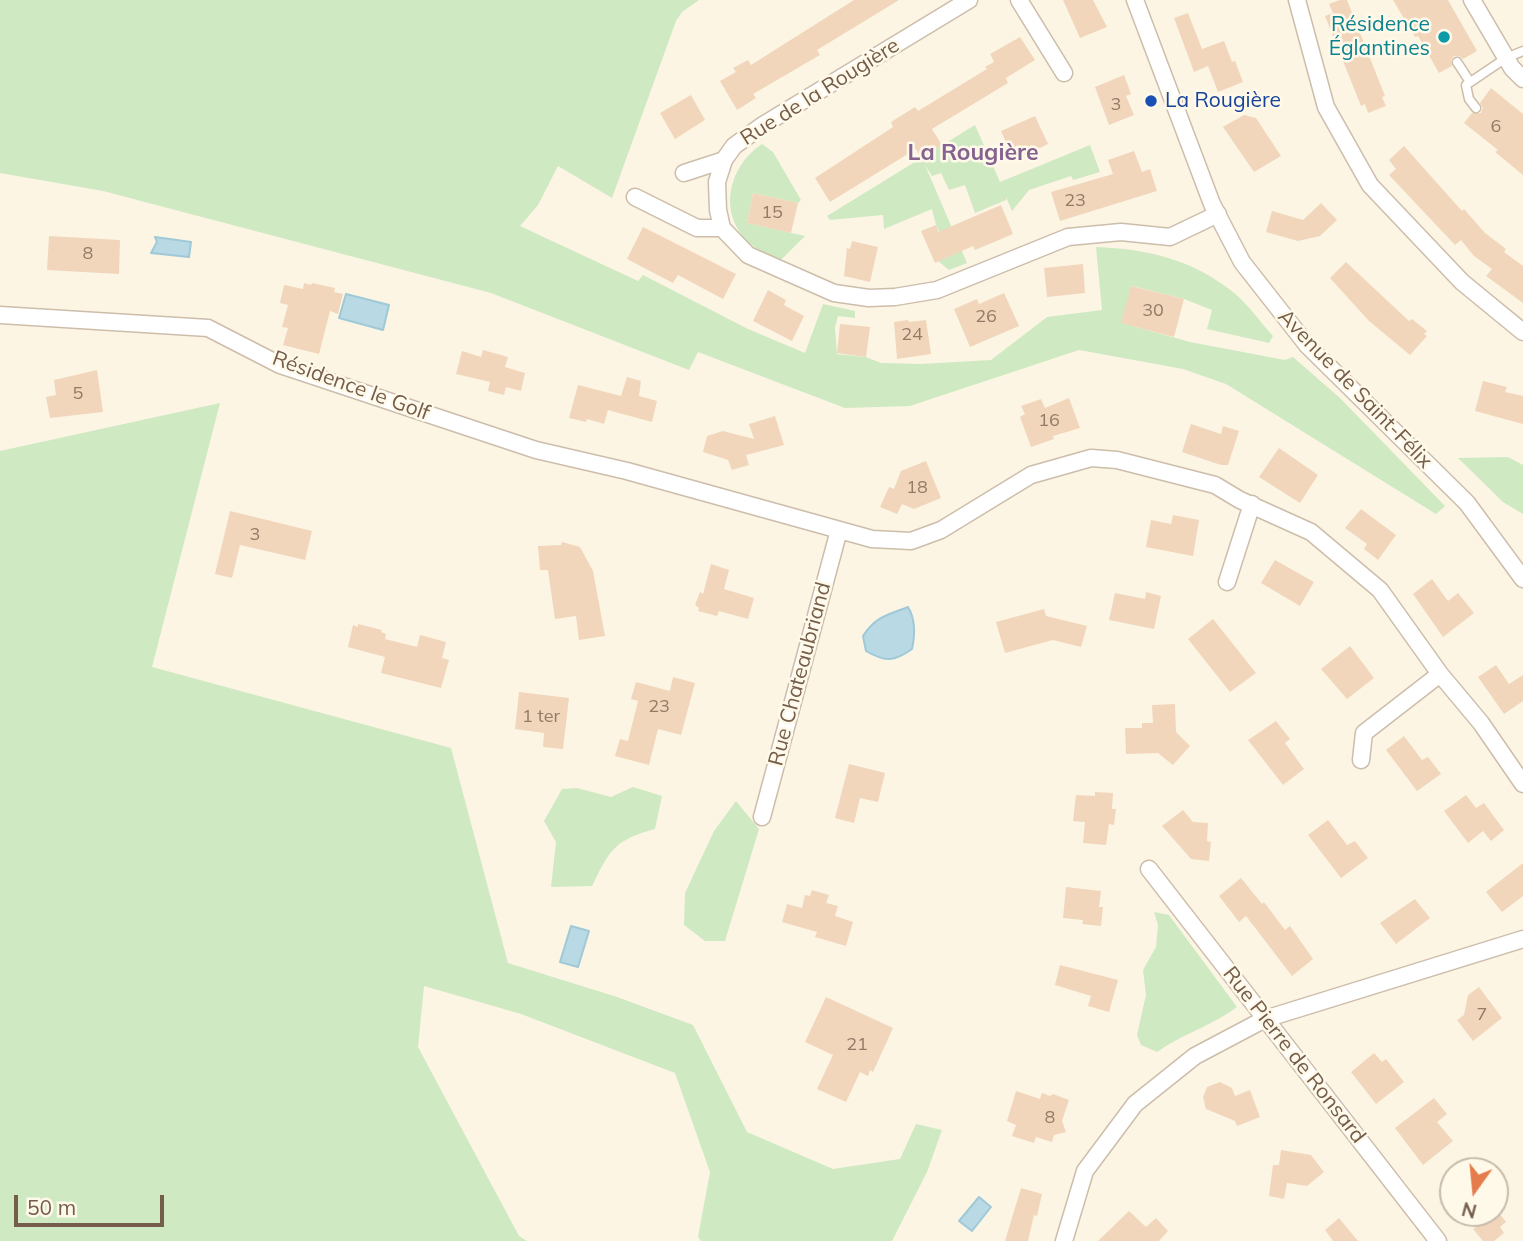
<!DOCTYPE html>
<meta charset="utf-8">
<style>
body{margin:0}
#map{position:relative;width:1523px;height:1241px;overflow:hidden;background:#fcf5e4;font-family:Mulish,sans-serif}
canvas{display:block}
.north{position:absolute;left:1439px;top:1157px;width:70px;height:70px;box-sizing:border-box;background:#fff9ea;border:2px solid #c7bbaa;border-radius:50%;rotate:195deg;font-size:19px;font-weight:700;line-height:28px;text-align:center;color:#745d4a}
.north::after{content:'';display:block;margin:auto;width:24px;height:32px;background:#e47c4b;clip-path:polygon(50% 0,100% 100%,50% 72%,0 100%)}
.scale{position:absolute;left:14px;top:1195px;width:150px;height:32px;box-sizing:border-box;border:4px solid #745d4a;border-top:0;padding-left:9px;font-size:21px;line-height:24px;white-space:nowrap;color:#745d4a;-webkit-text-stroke:5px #fff9ea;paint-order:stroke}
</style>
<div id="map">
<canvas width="1523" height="1241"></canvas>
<div class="north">N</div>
<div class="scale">50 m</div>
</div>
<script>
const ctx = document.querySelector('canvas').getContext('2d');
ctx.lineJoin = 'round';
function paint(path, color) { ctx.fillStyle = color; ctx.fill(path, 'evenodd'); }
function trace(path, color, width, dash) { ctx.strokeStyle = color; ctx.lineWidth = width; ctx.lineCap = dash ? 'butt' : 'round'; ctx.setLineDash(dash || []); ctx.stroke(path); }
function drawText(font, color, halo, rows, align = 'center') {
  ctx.font = font + ' Mulish,sans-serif'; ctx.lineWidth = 5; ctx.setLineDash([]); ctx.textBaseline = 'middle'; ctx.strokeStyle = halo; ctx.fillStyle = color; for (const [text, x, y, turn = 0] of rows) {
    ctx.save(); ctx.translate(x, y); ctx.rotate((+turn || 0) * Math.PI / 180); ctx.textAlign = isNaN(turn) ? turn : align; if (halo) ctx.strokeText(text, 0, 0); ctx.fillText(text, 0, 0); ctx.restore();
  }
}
paint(new Path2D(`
 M0,0H699L682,12L676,21L612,198L558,166L538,205L520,226L638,281L643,275L748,329L805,353L823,304L855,311V318L838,316L835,328L837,354L866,357L881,363L921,364L991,360L1047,317L1102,310L1096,247C1148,249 1191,259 1233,292C1248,304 1260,322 1273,336L1269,343L1207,329L1212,310L1184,299L1132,286L1122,323L1190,342L1285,360L1293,357L1340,398L1445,506L1436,514L1226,384L1183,369L1079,350L910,406L845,408L698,352L689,370L491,293L103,191L0,173Z
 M975,125L1000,182L1090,145L1100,172L1073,180L1071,176L1029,190L1012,211L1006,197V200L975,213L965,185L949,190L941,173L932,176L925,165L967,263L949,270L938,261L949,256L936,225L932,209L884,229L883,215L830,220L827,216Z
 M762,144L773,152L801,200L798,203L753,193L747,223L805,236L781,260C773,256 764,253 756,248C716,220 726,168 762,144Z
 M220,403L152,667L451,748L508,963L617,997L693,1025L747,1132L833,1169L900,1159L916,1124L942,1130L927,1172L892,1241H701L698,1237L710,1172L675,1073L521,1014L424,986L418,1047L519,1236L527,1241H0V451Z
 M1508,457L1523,465V514L1503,502L1458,458Z
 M633,787L662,796L655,829C615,840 610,849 592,886L551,887L556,842L544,821L562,789L577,788L611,797Z
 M736,801L759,829L725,941H705L684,925L685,893L714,831Z
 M1154,912L1169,915L1237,1007C1212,1026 1182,1034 1157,1052L1141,1045L1137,1035L1146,995L1143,970L1156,947L1158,925Z`), '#cfe9c3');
const water = new Path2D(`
 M155,237L191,242L189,257L151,253L157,242Z
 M346,294L389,305L383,330L339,318Z
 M908,607C916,620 915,635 912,649C894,662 885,662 866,651L863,636C876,616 888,615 908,607Z
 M571,926L589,931L578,967L560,962Z
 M979,1197L991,1207L972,1231L959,1221Z`);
paint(water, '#b9dae5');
trace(water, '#9fc9d7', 2);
paint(new Path2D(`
 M854,0H899L817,50L820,55L753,94L756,98L737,110L720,81L736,72L733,68L748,60L751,65Z
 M1063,0H1093L1107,27L1080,38Z
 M1340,0H1347L1385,96L1382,97L1386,106L1368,113L1365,104L1361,106L1325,16L1333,13L1329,4Z
 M1393,0H1448L1477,51L1463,59L1459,56H1454L1451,60L1452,66L1439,73L1418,36L1415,37Z
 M1188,13L1202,49L1224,41L1232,62L1235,61L1243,82L1218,92L1208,66L1194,72L1174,18Z
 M1020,37L1035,60L1006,78L1008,83L932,129L942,145L921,158L916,149L830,202L815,178L893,127L891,122L915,107L918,111L987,69L985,67L994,62L990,54Z
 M1124,75L1131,94L1126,96L1134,115L1109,125L1095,87Z
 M1491,88L1523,114V175L1495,152L1498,150L1464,123L1472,113H1481L1483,108L1480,103Z
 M691,95L705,120L675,139L660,113Z
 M1244,115L1256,118L1281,156L1254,172L1223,127Z
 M1035,116L1048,144L1014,160L1001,131Z
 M1404,146L1462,211L1464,209L1485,233L1506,249L1504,252L1523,266V303L1486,276L1492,269L1474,256L1461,240L1455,245L1389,175L1396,169L1389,160Z
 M1134,151L1142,172L1150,169L1157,191L1060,221L1051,192L1113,174L1108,160Z
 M753,193L798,203L791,233L747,223Z
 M1321,203L1337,220L1320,236L1298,241L1266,232L1272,211L1303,220Z
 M1001,205L1013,234L975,250L973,246L935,263L921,231L936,225L938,232Z
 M643,227L736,274L723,299L678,275L673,283L627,259Z
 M49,236L120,240L119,274L47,270Z
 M852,241L878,247L870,282L844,276L847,248L850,249Z
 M1346,262L1409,321L1412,319L1427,331L1424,334L1427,336L1410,355L1369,321L1330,278Z
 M1083,264L1085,293L1047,297L1044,268Z
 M304,283L311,285L312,283L335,288L334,292L343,294L338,314L330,311L319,354L283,345L288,328L282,327L288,305L280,303L284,285L303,289Z
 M1131,286L1184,299L1174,337L1121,323Z
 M768,290L786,300L784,305L804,316L792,341L753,321Z
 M1004,293L1019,326L970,347L954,309L977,299L979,304Z
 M908,320L909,322L926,320L931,354L897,359L894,322Z
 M840,324L870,327L866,357L837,353Z
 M483,350L508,357L505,367L525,373L521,391L506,387L504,395L488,391L490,382L456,374L462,351L481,357Z
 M97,370L103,412L50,418L46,397L56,395L54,380Z
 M627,377L641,381L639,396L657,401L652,422L608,410L604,424L587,419L586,422L569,418L578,385L621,396Z
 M1483,381L1507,387L1505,392L1523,396V424L1475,411Z
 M1069,398L1080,428L1053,436L1054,439L1031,447L1020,417L1025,414L1021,406L1041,399L1045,408Z
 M775,416L784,445L746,455L749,465L732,470L728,460L703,452L707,436L723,431L754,439L749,424Z
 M1191,424L1221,434L1223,426L1239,431L1228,465H1221L1182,452Z
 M1279,448L1318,475L1300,503L1259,477Z
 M926,461L941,498L914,509L902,504L897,514L880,507L889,487L894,489L901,471Z
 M1361,509L1396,535L1378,560L1364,549L1367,544L1345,528Z
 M230,511L312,531L305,560L240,545L232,578L215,574Z
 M1173,515L1199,520L1193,556L1146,547L1151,520L1171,524Z
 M562,542L580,547L593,571L605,636L579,640L576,616L555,619L548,570H540L538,546L561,545Z
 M1275,560L1314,582L1300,606L1261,583Z
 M711,564L729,570L724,589L754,598L748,619L719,611L717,616L698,611L699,608L695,605L700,592L703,594Z
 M1432,579L1448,601L1458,593L1474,613L1443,637L1413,594Z
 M1146,592L1161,596L1154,629L1109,620L1115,593L1145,599Z
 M1044,609L1046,616L1087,626L1081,647L1053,640L1005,653L996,622Z
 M1213,619L1256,673L1230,692L1188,639Z
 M358,624L382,630L381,632L386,634L385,639L417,647L420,635L446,642L442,658L449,660L441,688L381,673L385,657L348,647L353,625L358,627Z
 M1350,646L1374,678L1347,699L1321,669Z
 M1496,665L1509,684L1523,675V701L1504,714L1478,677Z
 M673,677L695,683L681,735L658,729L649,765L615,756L620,739L628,741L638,701L631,699L636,682L670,691Z
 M519,692L569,698L563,749L543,747L544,733L515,729Z
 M1175,704L1176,732L1190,746L1173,765L1158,753L1126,754L1125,728H1142V723H1153L1152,705Z
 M1276,721L1290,739L1285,743L1304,769L1283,785L1248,740Z
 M1404,736L1422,760L1428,757L1441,774L1417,791L1386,750Z
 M849,764L885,773L878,802L860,798L854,823L835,818Z
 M1095,792L1113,793L1112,809H1116L1114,825L1109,824L1106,845L1083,843L1085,822L1073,821L1076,795L1095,796Z
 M1466,795L1476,808L1484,803L1504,830L1491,841L1483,831L1468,843L1444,811Z
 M1183,810L1193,822L1208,823L1207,841L1211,842L1209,861L1191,859L1162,826Z
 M1328,820L1347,845L1355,841L1368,858L1341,878L1308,835Z
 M1523,863V896L1502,912L1486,892Z
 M1241,878L1262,904L1264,902L1285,930L1290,926L1313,959L1292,976L1246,916L1239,922L1219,896Z
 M1066,887L1101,891L1099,907H1103L1101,926L1082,924L1083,920L1063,918Z
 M812,890L829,895L826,903L838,906L835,916L853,922L846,946L815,937L817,932L782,922L787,904L802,908L805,895L810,896Z
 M1415,899L1430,918L1396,944L1380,923Z
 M1060,965L1118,980L1109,1012L1088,1006L1091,996L1055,985Z
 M1479,987L1502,1018L1473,1041L1457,1020L1464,1015L1468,995Z
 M826,997L893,1028L873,1072L870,1070L868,1076L860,1072L846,1102L817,1089L833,1055L805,1042Z
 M1374,1053L1382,1062L1386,1059L1404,1082L1376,1104L1351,1072Z
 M1220,1082L1232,1088L1235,1096L1250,1090L1260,1117L1237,1126L1235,1121L1206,1109L1203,1097L1207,1087Z
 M1016,1091L1040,1099L1042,1093L1050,1096L1053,1094L1069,1100L1062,1121L1066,1132L1054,1135L1052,1142L1036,1137L1034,1143L1012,1136L1016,1125L1007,1121Z
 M1434,1098L1447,1114L1437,1122L1453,1141L1423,1165L1395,1128Z
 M1281,1150L1311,1155L1324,1172L1307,1186L1287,1183L1284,1199L1269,1196L1273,1165H1279Z
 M1021,1188L1042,1194L1037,1216L1034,1215L1028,1241H1005Z
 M1129,1211L1146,1227L1156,1218L1168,1231L1159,1241H1098Z
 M1465,1213H1499L1506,1222L1500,1227L1504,1233L1494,1241H1483L1473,1229L1476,1227Z
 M1339,1218L1358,1241H1333L1325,1230Z`), '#f1d6bc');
const lane = new Path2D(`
 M1457,62L1470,82
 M1476,108L1469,99L1466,85L1506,58L1523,51`);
const street = new Path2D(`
 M969,0L763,125L734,146L724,160L717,182L718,210L722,228L748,255L834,293L869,298L895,297L937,290L1068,237L1121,232L1170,237L1218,214
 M1019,0L1064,73
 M1135,0L1212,204L1242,262L1307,345L1467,503L1523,579
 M1297,0L1326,107L1370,185L1462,282L1523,332
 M1472,0L1512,68L1523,79
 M684,173L724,160
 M635,197L697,228H722
 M0,315L208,328L280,365L536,450L627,471L872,539L911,541L941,530L1031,475L1091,458L1117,460L1215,485L1240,500L1311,532L1380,590L1440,674L1481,723L1523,784
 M1227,582L1252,504
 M1361,760L1364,733L1440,674
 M762,817L839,530
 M1149,869L1438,1241
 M1064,1241L1085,1171L1135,1104L1195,1056L1265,1019L1523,939`);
trace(lane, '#cdbdab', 11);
trace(street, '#cdbdab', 19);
trace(lane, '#fff', 8);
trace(street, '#fff', 16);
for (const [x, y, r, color] of [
 [1444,37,7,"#0f9aa8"],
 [1151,101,7,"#1a4fb4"]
]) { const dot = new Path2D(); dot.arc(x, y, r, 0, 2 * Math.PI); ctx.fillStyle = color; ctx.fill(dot); trace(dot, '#fff9ea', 2.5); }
drawText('18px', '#937b66', null, [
 ["3",1116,105],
 ["6",1496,127],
 ["23",1075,201],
 ["15",772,213],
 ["8",88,254],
 ["30",1153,311],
 ["26",986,317],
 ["24",912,335],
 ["5",78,394],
 ["16",1049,421],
 ["18",917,488],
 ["3",255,535],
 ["23",659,707],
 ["1 ter",541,717],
 ["7",1482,1015],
 ["21",857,1045],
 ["8",1050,1118]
]);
drawText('21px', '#0d838f', '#fff9ea', [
 ["Résidence",1430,25],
 ["Églantines",1430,49]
], 'right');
drawText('21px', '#745d4a', '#fff9ea', [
 ["Rue de la Rougière",820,92,-32],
 ["Résidence le Golf",351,386,20],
 ["Avenue de Saint-Félix",1355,389,46],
 ["Rue Chateaubriand",800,674,-75],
 ["Rue Pierre de Ronsard",1294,1055,52]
]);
drawText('21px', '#164399', '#fff9ea', [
 ["La Rougière",1165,101]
], 'left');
drawText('bold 23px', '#856290', '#fff9ea', [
 ["La Rougière",973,153]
]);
</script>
